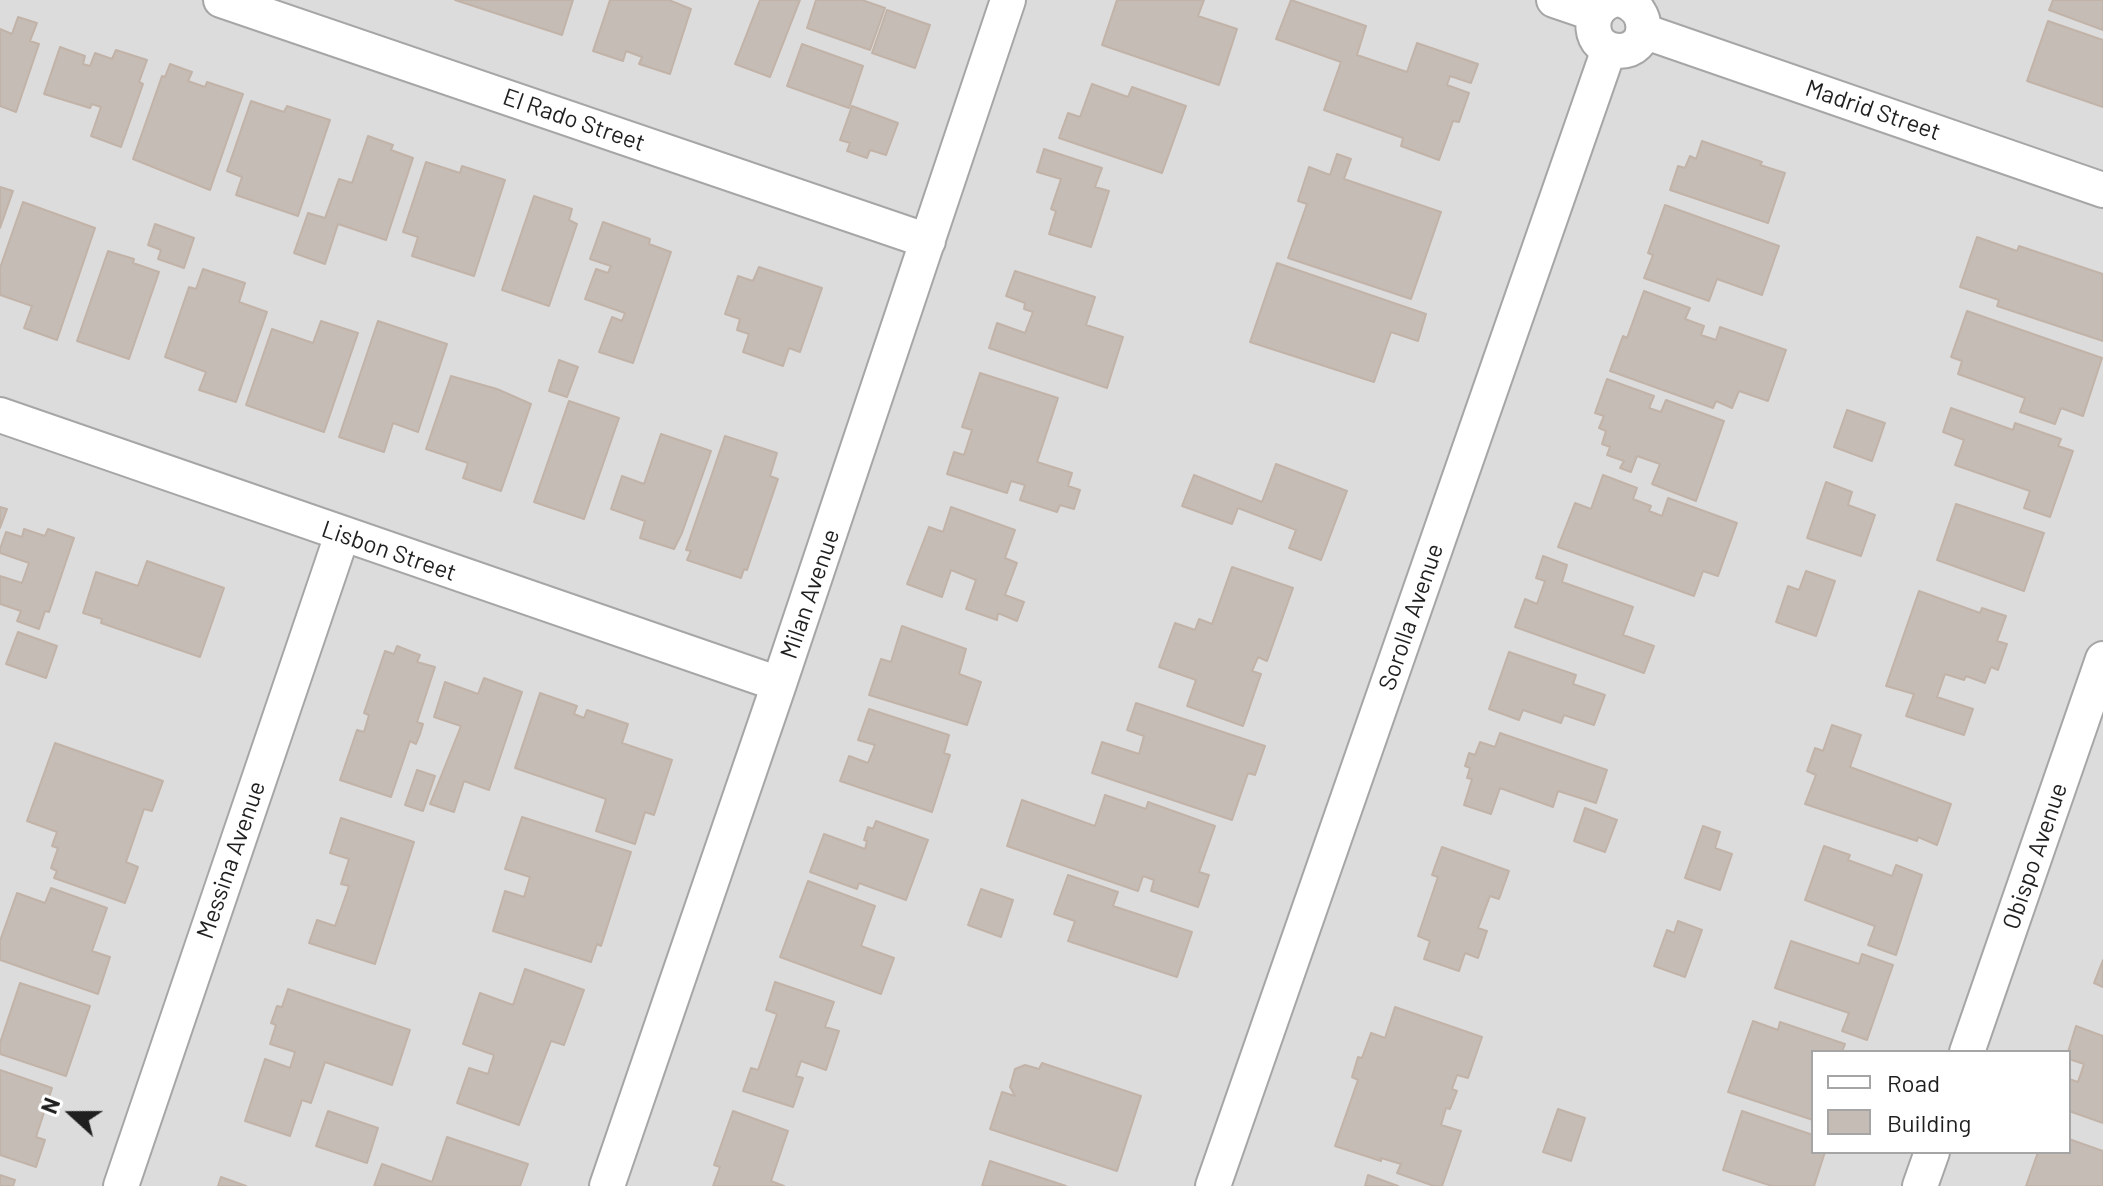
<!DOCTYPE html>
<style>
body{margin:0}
#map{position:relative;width:2103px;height:1186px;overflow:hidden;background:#f0ece6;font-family:Barlow,sans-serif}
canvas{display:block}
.legend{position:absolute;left:1811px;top:1050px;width:260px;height:104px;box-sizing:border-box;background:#fff;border:2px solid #a5a5a5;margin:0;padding:10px 14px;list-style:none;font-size:24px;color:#1f1f1f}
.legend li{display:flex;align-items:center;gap:16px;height:40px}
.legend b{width:40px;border:2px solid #a5a5a5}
.north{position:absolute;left:32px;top:1074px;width:80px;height:80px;-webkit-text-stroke:6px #fff;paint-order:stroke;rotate:291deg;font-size:22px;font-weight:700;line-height:32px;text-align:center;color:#1f1f1f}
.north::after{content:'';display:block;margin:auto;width:28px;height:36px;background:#1f1f1f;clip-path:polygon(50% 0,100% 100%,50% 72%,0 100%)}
</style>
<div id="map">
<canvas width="2103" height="1186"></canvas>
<ul class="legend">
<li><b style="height:10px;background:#fff"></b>Road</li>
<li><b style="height:22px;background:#c5bcb5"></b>Building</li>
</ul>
<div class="north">N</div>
</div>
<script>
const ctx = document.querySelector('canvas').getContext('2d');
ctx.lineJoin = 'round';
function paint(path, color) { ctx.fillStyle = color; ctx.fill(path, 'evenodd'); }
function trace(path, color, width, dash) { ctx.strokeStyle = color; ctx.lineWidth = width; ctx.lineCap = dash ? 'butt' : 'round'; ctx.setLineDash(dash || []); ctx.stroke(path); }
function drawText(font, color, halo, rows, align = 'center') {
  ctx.font = font + ' Barlow,sans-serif'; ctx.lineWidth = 6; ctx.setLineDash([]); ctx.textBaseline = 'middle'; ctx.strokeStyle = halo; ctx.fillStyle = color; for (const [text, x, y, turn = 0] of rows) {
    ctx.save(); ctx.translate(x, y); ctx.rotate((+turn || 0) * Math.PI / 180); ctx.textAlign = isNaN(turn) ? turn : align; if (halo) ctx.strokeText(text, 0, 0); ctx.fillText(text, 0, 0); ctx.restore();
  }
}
paint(new Path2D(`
 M0,0H2103V1186H0ZM1813,1052H2069V1152H1813Z`), '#dddcdc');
const building = new Path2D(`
 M455,0H573L562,35Z
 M610,0H669L691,9L670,74L639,64L642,57L626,51L623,61L593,51Z
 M760,0H800L770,77L735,64Z
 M816,0H862L885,8L870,50L807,28Z
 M1117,0H1204L1198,16L1237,29L1219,85L1102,45Z
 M1291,0L1366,26L1357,55L1407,72L1417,43L1478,64L1471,83L1450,76L1447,85L1469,93L1459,122L1453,121L1439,160L1401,146L1403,138L1324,110L1341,62L1276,39Z
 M2053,0H2103V30L2049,10Z
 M887,10L930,25L915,68L872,53Z
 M18,17L37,23L30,41L39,44L16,112L0,106V29L12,34Z
 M2048,21L2103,40V107L2027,81Z
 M802,44L863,66L849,108L787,86Z
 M60,47L85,56L83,64L90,66L95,53L112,59L116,50L147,60L139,82L143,84L121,147L91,136L101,107L92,104L90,108L44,94Z
 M170,64L192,72L188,81L205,87L207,82L243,94L210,190L133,159L162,76L165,77Z
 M1092,84L1128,97L1132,87L1186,106L1162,173L1059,138L1068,113L1080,117Z
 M251,101L284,112L287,106L330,120L298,216L236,195L242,177L227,171Z
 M852,106L898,123L886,155L870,150L867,158L847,151L850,143L840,140Z
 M368,136L393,145L391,150L413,158L386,240L338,224L325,264L294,253L308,213L325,218L339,179L352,183Z
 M1702,141L1762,162L1760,165L1785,173L1768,223L1670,190L1678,166L1685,168L1690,156L1696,159Z
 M1044,149L1102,168L1095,187L1109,191L1091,247L1049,234L1056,211L1051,209L1061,179L1037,172Z
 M1337,154L1351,159L1344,179L1441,212L1411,299L1288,258L1307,204L1298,201L1309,167L1330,175Z
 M426,162L460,173L462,166L505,180L474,276L412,256L418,237L403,232Z
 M0,187L13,191L0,228Z
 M534,196L572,209L569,220L577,224L549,306L502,290Z
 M23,202L95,228L57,340L24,328L32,306L0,295V268Z
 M1665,205L1779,246L1762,295L1717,279L1709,301L1644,278L1653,255L1648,253Z
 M603,222L650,239L649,244L671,252L633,363L599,352L612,317L622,321L625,313L585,299L596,269L608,273L611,266L590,259Z
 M155,224L194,238L184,268L158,259L161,250L148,245Z
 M1977,237L2017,251L2019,246L2103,274V341L1997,306L1999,300L1960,287Z
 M108,251L134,259L133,263L159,272L129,359L77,341Z
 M1277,263L1426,314L1418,341L1391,332L1374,382L1250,342Z
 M759,267L822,288L800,352L789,348L783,366L743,352L749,334L737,330L740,319L725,314L738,276L753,281Z
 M203,269L245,283L239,302L267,312L236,402L199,390L206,372L165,357L189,287L196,289Z
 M1015,271L1095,297L1086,325L1123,337L1107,388L989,348L997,323L1025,333L1033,312L1024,309L1025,303L1006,296Z
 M1644,291L1690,308L1685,319L1704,326L1701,335L1716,340L1720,327L1786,350L1768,401L1739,391L1732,408L1716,401L1713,408L1610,371L1623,336L1627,338Z
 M1967,311L2102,358L2083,416L2061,408L2055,424L2020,412L2025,398L1958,374L1962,361L1951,357Z
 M321,321L358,333L324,432L246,405L272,329L313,343Z
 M378,321L447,344L418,432L393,423L384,452L339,437Z
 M559,360L578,367L567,397L549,391Z
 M980,373L1058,398L1037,462L1072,473L1068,486L1080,490L1074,509L1060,505L1057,512L1020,500L1025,485L1011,481L1007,493L947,474L954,452L964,455L972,430L962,427Z
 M451,376L497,389L531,404L501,491L463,478L468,463L426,449Z
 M1607,379L1654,396L1649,408L1661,412L1666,400L1724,421L1696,501L1652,484L1660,464L1637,456L1631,472L1620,468L1624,461L1607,455L1610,447L1602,444L1606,431L1599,428L1604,416L1595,413Z
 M569,401L619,418L584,519L534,502Z
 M1951,408L2013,430L2015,423L2061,439L2058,446L2073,451L2050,517L2024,508L2030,491L1955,465L1964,440L1943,432Z
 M1847,410L1885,423L1872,461L1834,447Z
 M661,434L711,451L682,533L674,549L640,538L645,521L611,509L622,476L644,484Z
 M725,436L777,453L770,476L778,479L747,570L744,569L741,578L687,560L691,551L686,550Z
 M1276,464L1347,491L1321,560L1289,548L1296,530L1238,508L1232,524L1182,506L1194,475L1262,502Z
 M1603,475L1637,488L1633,499L1651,506L1649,511L1662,516L1668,498L1737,523L1718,576L1703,571L1694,596L1558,547L1575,503L1591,509Z
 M1826,482L1852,492L1848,505L1875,515L1861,556L1807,538Z
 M1956,504L2044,533L2024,591L1937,560Z
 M0,507L7,509L0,528Z
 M951,507L1015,530L1005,558L1017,563L1005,595L1024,602L1017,621L998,613L997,620L966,609L976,580L951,570L942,597L907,584L929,527L943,532Z
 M24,529L45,536L48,529L74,538L49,612L45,611L39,629L17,621L21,611L0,604V576L22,583L29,563L0,553V549L6,532L22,537Z
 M1543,556L1567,565L1562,582L1633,607L1623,635L1654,646L1644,673L1515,627L1525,599L1537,604L1545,581L1536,578Z
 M147,561L224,588L200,657L101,623L102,619L83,613L96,572L138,586Z
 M1232,567L1293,588L1267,661L1258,657L1252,671L1261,674L1243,726L1187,706L1196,680L1159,667L1175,623L1195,630L1199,619L1212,624Z
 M1806,571L1835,581L1816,636L1776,622L1788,586L1799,590Z
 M1919,591L1980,613L1982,608L2006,616L1997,641L2007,644L1998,670L1991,667L1985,683L1966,676L1964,680L1945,674L1937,697L1973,709L1964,735L1906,716L1914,694L1886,686Z
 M902,626L966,649L959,674L981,682L967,725L869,695L881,659L891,662Z
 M18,632L57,646L46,678L6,664Z
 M397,646L420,655L417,662L435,667L417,722L423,724L420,734L416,744L410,741L391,797L340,780L357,730L364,732L369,715L364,713L385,651L394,654Z
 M1509,652L1576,675L1573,684L1605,695L1594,725L1564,715L1561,723L1523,710L1519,720L1489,709Z
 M484,678L522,692L489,790L464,781L454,812L430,804L461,726L434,717L445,682L478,694Z
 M540,693L577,706L574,714L584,718L587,710L628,724L622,743L672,760L654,815L645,812L635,844L596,831L606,799L515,768Z
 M1136,703L1265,746L1255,775L1248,773L1232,820L1092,773L1102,742L1139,754L1144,736L1127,730Z
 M869,709L949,735L944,753L950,755L932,812L840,781L849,756L868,763L875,745L858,740Z
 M1832,725L1861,735L1850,767L1951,804L1937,845L1918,837L1917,841L1805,804L1816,775L1807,771L1815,748L1823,751Z
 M1500,733L1607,770L1596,803L1558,791L1553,807L1500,788L1491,814L1464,805L1472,779L1467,778L1470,768L1465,766L1469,753L1475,755L1480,742L1495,747Z
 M55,743L163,781L152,811L144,809L126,862L138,867L125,903L54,878L57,871L51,868L58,848L52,846L57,832L27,821Z
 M417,770L435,776L423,811L405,805Z
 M1105,795L1146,809L1148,802L1215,826L1199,872L1209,875L1198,907L1151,891L1154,880L1143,876L1138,891L1007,846L1022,800L1095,826Z
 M1585,808L1617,820L1605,852L1574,841Z
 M522,817L631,852L601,946L597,944L591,962L493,931L505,891L524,897L530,877L505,869Z
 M341,818L414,842L375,964L309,943L317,920L335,926L349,886L341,884L349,859L330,853Z
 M876,821L928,840L906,900L859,883L857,889L810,872L824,834L865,849L867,841L864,840L868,827L873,829Z
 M1703,826L1720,832L1715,848L1732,854L1720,890L1685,878Z
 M1824,846L1850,855L1848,860L1892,876L1896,865L1922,875L1896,955L1868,945L1875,926L1805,900Z
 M1442,847L1509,871L1499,899L1490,896L1478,928L1487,931L1478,958L1465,953L1459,971L1424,959L1430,941L1418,936L1438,877L1432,875Z
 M1068,875L1118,892L1113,906L1192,932L1177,977L1068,941L1075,921L1054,914Z
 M808,881L875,906L861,946L894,958L881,994L780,957Z
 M51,888L107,908L92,951L110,957L98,994L0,960V941L17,893L45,903Z
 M981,889L1013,900L1001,937L968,925Z
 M1678,921L1702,930L1685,977L1654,966L1667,930L1674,933Z
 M1791,941L1859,964L1862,954L1893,965L1867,1040L1842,1031L1849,1013L1775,988Z
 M2103,960V987L2094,983Z
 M525,969L584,990L564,1045L551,1041L519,1125L457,1103L469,1068L488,1074L494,1055L463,1044L480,993L513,1005Z
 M775,982L834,1002L825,1027L839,1031L826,1070L801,1061L796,1076L803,1078L793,1107L743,1091L751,1068L758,1070L777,1014L766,1010Z
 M20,983L90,1006L66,1076L0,1054V1043Z
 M288,989L410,1030L392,1085L325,1062L311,1103L302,1100L290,1136L245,1121L265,1059L290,1068L295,1052L270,1044L276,1025L271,1023L277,1006L282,1007Z
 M1395,1007L1482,1037L1468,1078L1457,1075L1452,1089L1457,1091L1450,1109L1446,1108L1441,1125L1461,1131L1442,1186H1434L1397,1173L1401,1164L1381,1158V1161L1335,1146L1358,1080L1352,1077L1358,1057L1362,1058L1371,1033L1385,1038Z
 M1753,1021L1778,1030L1780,1022L1845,1044L1842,1052H1813V1120L1728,1092Z
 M2076,1026L2103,1036V1123L2069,1111V1079L2078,1082L2084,1064L2069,1059L2068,1052Z
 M1042,1063L1141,1096L1117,1171L990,1129L1002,1092L1015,1096L1010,1087L1015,1069L1025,1065L1039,1069Z
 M0,1070L52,1088L36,1137L45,1140L36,1167L0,1155Z
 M1558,1109L1585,1118L1571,1161L1543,1152Z
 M328,1111L378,1128L367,1163L316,1146Z
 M733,1111L788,1131L771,1181L784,1186H713L720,1167L714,1165Z
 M1742,1111L1813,1135V1152H1825L1814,1186H1772L1723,1170Z
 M447,1137L528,1164L520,1186H374L382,1164L432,1182Z
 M2069,1139L2103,1151V1186H2026L2038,1152H2069Z
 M990,1161L1066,1186H982Z
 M0,1175L15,1180L13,1186H0Z
 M1368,1175L1398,1186H1365Z
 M221,1177L246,1186H218Z`);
paint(building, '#c5bcb5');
trace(building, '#c2b3a8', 2);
const street = new Path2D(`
 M221,0L928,241
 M1554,0L1595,14
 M1613,0C1585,9 1587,50 1619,51C1650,51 1652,9 1622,0
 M1643,31L2103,190
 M0,415L779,684
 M1967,1052L2103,659
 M121,1186L342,535
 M607,1186L779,684L1008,0
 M1213,1186L1609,49
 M1920,1186L1932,1152`);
trace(street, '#a6a6a6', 38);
trace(street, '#fff', 34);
drawText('24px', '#1f1f1f', '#fff', [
 ["Madrid Street",1873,110,19],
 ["El Rado Street",574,120,19],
 ["Lisbon Street",389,551,19],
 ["Milan Avenue",810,594,-71],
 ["Sorolla Avenue",1411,617,-71],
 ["Obispo Avenue",2035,856,-71],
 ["Messina Avenue",231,860,-71]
]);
</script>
